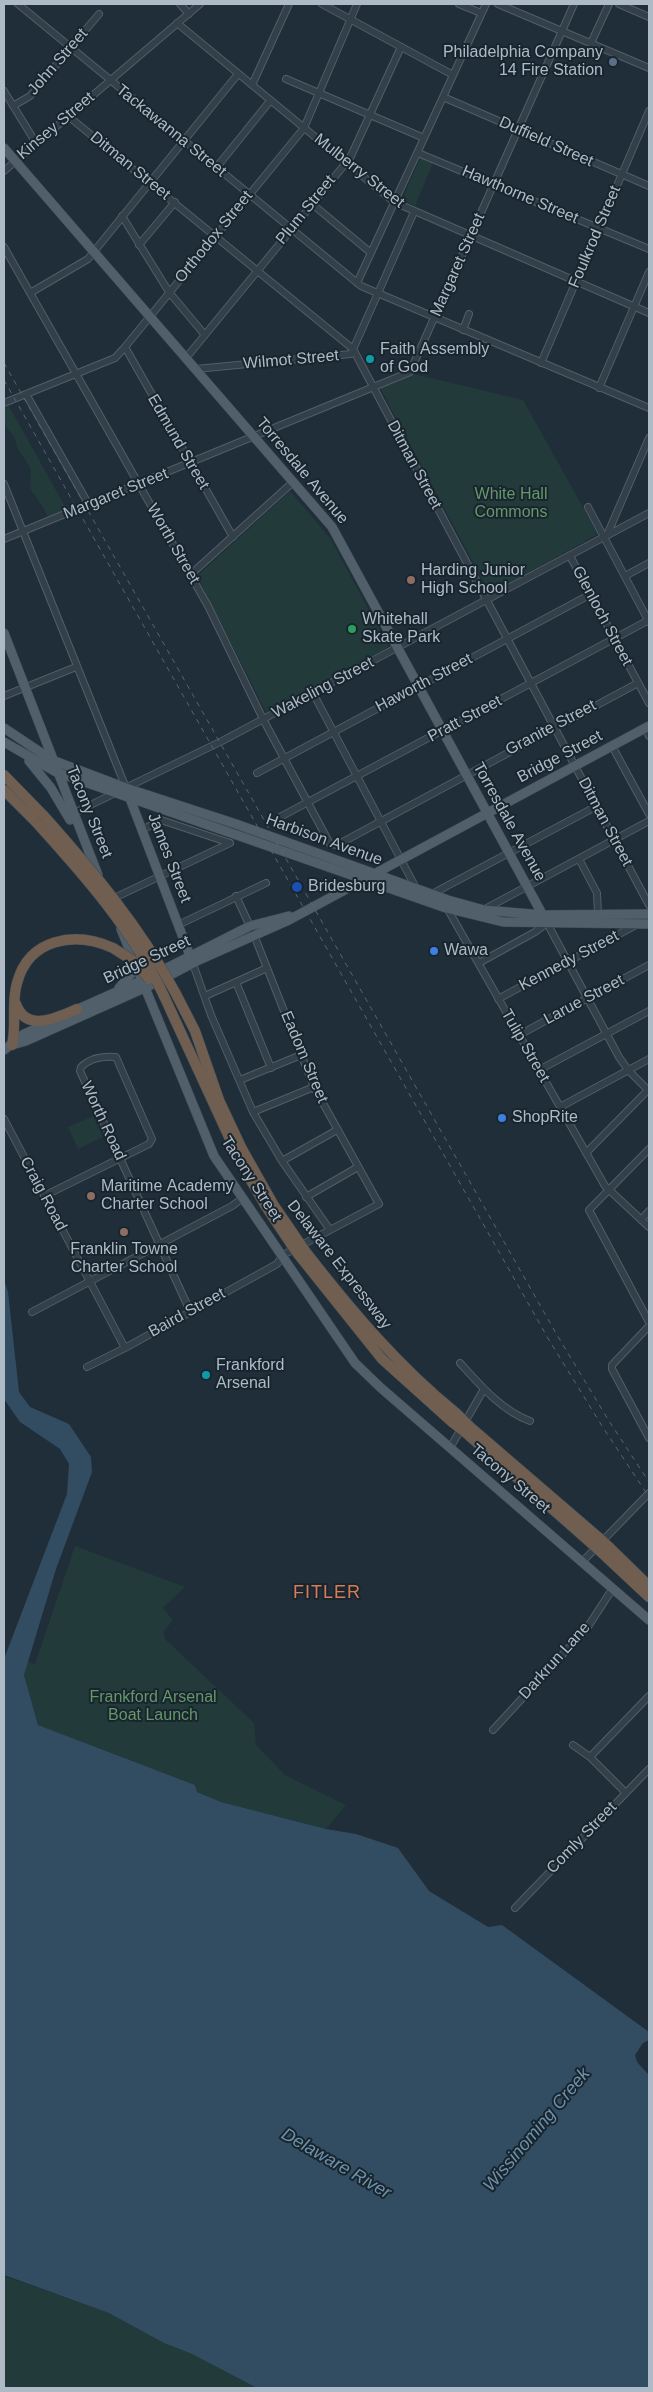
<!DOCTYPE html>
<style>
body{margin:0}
#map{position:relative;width:653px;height:2392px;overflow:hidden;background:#202e39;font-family:Helvetica,sans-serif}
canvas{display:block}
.frame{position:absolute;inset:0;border:5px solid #aebbc6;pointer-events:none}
</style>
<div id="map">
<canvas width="653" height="2392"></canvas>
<div class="frame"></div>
</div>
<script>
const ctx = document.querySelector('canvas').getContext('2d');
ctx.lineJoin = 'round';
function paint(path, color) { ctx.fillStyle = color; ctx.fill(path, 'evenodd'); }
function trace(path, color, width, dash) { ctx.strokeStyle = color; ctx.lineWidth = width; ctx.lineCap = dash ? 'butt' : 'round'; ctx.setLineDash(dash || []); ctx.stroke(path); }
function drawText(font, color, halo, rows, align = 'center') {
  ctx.font = font + ' Helvetica,sans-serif'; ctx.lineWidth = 4; ctx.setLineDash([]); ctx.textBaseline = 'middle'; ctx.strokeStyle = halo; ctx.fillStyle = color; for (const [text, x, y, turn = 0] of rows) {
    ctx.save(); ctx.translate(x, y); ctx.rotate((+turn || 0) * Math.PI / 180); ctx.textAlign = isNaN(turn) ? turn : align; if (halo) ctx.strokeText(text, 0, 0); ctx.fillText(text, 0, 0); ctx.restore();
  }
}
paint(new Path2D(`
 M420,158L433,163L415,206L402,200Z
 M414,374L523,400L598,534L490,594L380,388Z
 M9,406L67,510L49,519L43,507L30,489L31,469L18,449L14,437L4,424V408Z
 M290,491L330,538L388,645L387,648L266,712L197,576Z
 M93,1116L103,1137L78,1149L68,1127Z
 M75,1546L185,1587L163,1608L173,1620L164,1631L165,1639L254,1723L256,1745L285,1775L346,1805L326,1829L221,1802L197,1792L195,1785L38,1725L24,1675L27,1662L35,1664Z
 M4,2276L110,2313L164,2343L192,2354L257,2388H4Z`), '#223a39');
paint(new Path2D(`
 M4,1280L8,1292L19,1392L30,1407L69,1424L91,1457L92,1472L56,1569L24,1675L38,1725L195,1785L197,1792L221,1802L326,1829L356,1834L398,1848L429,1891L488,1927L502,1925L649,2032V2040L643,2043L635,2055L637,2062L649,2075V2388H257L192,2354L164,2343L109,2313L4,2275V1659L67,1494L69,1464L60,1449L20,1422L4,1399Z`), '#324d62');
const minor = new Path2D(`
 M18,4L361,286L649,408
 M180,4L189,14
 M322,4L453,75
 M459,4L481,13
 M498,4L649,68
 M619,4L649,17
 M177,23L394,202L649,313
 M591,43L609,4
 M286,79L424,138
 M252,85L289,4
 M4,91L36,143
 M443,97L649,186
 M13,106L30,96L99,14
 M68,116L353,349L649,905
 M418,153L649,249
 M216,168L270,101
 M4,171L200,4
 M311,203L371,253
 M122,216L169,292L204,334
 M139,245L175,202
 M4,247L208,606L263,719L330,844L337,845L638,683
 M357,283L486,4
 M30,293L88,259L238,74
 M463,330L469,314
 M125,347L233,537
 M186,358L350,158L401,47
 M541,363L649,111
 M196,369L351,354L414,212
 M599,388L649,272
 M26,394L89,505
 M4,403L115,358L125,347L304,128L357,4
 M4,484L126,788
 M588,507L649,622
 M607,535L649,438
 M4,539L410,372L574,4
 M570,556L649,703
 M190,575L293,482
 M625,576L649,563
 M313,693L417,890
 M4,696L76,667
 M645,728L649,736
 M612,746L649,814
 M257,773L591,594
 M72,814L224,740L649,513
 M280,817L649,620
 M142,830L161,820L230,843
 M579,859L597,893L598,914
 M430,895L597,806
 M112,899L230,843
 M447,908L605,1186L649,1227
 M485,909L649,821
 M178,925L266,883
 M479,963L535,932L547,923L619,1057L628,1070L649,1091
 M193,964L211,1015L253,1112L282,1161L330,1230
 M236,982L271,1068
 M205,996L267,968
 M498,999L636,925
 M519,1035L649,965
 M539,1070L649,1011
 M240,1080L301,1055
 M560,1107L649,1059
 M253,1112L314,1087
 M4,1119L125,1348
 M649,1149L589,1210L649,1322
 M586,1153L648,1090
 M282,1161L337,1130
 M44,1196C79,1179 114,1161 149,1144L152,1139L116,1057C104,1056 90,1058 81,1067L80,1071C117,1151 153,1231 190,1311
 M306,1197L358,1167
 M641,1220L649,1211
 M32,1312L232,1206L243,1198
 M649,1326L612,1365V1369L649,1438
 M460,1363C480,1385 502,1411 530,1421
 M87,1367L125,1348L277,1264L283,1255L379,1204L314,1087L254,935L236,896
 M450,1448L484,1389
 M583,1561L649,1493
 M493,1730L587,1628L613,1588
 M573,1745L590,1757L626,1793
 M590,1757L649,1696
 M515,1908L649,1769`);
const major = new Path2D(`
 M4,148L332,527L547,923
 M4,633L98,875
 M4,728L52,760L126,788L236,824L448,900L484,910L543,915L649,914
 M4,742L56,772L446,908L503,922L649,924
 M29,761L51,788L70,820
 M129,796L192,961
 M121,929L214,1156L355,1363L381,1388L649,1620
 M119,988L131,974L134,958
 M71,1012L143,980L250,926L289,916
 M12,1045L26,1041L147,987L197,961L287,921L649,726
 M4,1050L24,1034L52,1022`);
const highway = new Path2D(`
 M4,775L44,816
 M4,790L35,821
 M175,992L195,1031L219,1100L242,1149L273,1204L299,1242
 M164,996L241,1163L265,1205L291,1244
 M16,1004C26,1033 57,1018 77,1009
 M12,1045C17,1025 11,1003 17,983C29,938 75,931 113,948
 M305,1251C351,1310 398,1366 456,1413
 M298,1254L382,1359L452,1422
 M469,1426L598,1537
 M465,1432L591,1543
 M609,1547L649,1586
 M602,1553L649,1597`);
trace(minor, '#515e67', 8);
trace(major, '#3d4953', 10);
trace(highway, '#3e4b54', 11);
trace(minor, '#334049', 6);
trace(major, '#515f6a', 9);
trace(highway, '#705f50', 10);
trace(new Path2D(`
 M4,363L557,1335L609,1421L649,1482
 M4,380L549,1340L602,1426L649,1497`), '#556571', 1, [5, 5]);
const highwayBridge = new Path2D(`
 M44,816C93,871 140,927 175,992
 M35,821C83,874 133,930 164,996
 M113,948L135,962L149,979
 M299,1242L305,1251
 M291,1244L298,1254
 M456,1413L469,1426
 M452,1422L465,1432
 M598,1537L609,1547
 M591,1543L602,1553`);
trace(highwayBridge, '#3e4b54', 11, []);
trace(highwayBridge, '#705f50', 10);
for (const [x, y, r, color] of [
 [613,62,5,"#5c6f8a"],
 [370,359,5,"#0f9aa8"],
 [411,580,5,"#8d6e63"],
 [352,629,5,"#2e9e5b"],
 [297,887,6,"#1a4fb4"],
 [434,951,5,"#3f7fe0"],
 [502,1118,5,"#3f7fe0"],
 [91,1196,5,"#8d6e63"],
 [124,1232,5,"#8d6e63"],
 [206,1375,5,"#0f9aa8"]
]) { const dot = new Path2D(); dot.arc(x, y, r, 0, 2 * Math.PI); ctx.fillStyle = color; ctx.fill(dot); trace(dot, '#19252e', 2); }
drawText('16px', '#aebbc6', '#19252e', [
 ["Philadelphia Company",603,53,"right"],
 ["14 Fire Station",603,71,"right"],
 ["Faith Assembly",380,350],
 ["of God",380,368],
 ["Harding Junior",421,571],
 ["High School",421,589],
 ["Whitehall",362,620],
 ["Skate Park",362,638],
 ["Bridesburg",308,887],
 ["Wawa",444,951],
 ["ShopRite",512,1118],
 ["Maritime Academy",101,1187],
 ["Charter School",101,1205],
 ["Franklin Towne",124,1250,"center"],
 ["Charter School",124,1268,"center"],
 ["Frankford",216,1366],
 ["Arsenal",216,1384]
], 'left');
drawText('16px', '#aebbc6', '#19252e', [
 ["John Street",58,62,-49],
 ["Kinsey Street",56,126,-40],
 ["Tackawanna Street",171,131,39],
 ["Duffield Street",546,142,24],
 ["Ditman Street",130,166,39],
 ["Mulberry Street",359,171,38],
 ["Hawthorne Street",520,195,23],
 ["Plum Street",306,210,-51],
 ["Orthodox Street",214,237,-51],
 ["Foulkrod Street",595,237,-67],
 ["Margaret Street",458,265,-66],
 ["Wilmot Street",291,360,-5],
 ["Edmund Street",178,442,60],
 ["Ditman Street",414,465,62],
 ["Torresdale Avenue",302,471,50],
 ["Margaret Street",116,494,-22],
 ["Worth Street",173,544,60],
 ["Glenloch Street",602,616,62],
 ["Haworth Street",424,683,-28],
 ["Wakeling Street",323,688,-28],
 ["Pratt Street",465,719,-28],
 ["Granite Street",551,728,-28],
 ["Bridge Street",560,757,-28],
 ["Tacony Street",89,812,68],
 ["Torresdale Avenue",509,822,61],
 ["Ditman Street",605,822,62],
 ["Harbison Avenue",324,840,20],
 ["James Street",169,858,69],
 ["Bridge Street",147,960,-25],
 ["Kennedy Street",569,961,-28],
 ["Larue Street",584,1000,-28],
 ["Tulip Street",525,1046,60],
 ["Eadom Street",304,1057,67],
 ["Worth Road",103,1121,65],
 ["Tacony Street",251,1179,57],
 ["Craig Road",43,1194,62],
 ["Delaware Expressway",339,1265,52],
 ["Baird Street",187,1313,-29],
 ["Tacony Street",510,1479,40],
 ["Darkrun Lane",555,1661,-48],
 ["Comly Street",582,1838,-46]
]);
drawText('16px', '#649868', '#19252e', [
 ["White Hall",511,495],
 ["Commons",511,513],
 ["Frankford Arsenal",153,1698],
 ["Boat Launch",153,1716]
]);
ctx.letterSpacing = '1px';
drawText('18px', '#d87b57', '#19252e', [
 ["FITLER",327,1593]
]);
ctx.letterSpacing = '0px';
drawText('italic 18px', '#6d91ab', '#19252e', [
 ["Wissinoming Creek",537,2130,-50],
 ["Delaware River",336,2164,30]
]);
</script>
